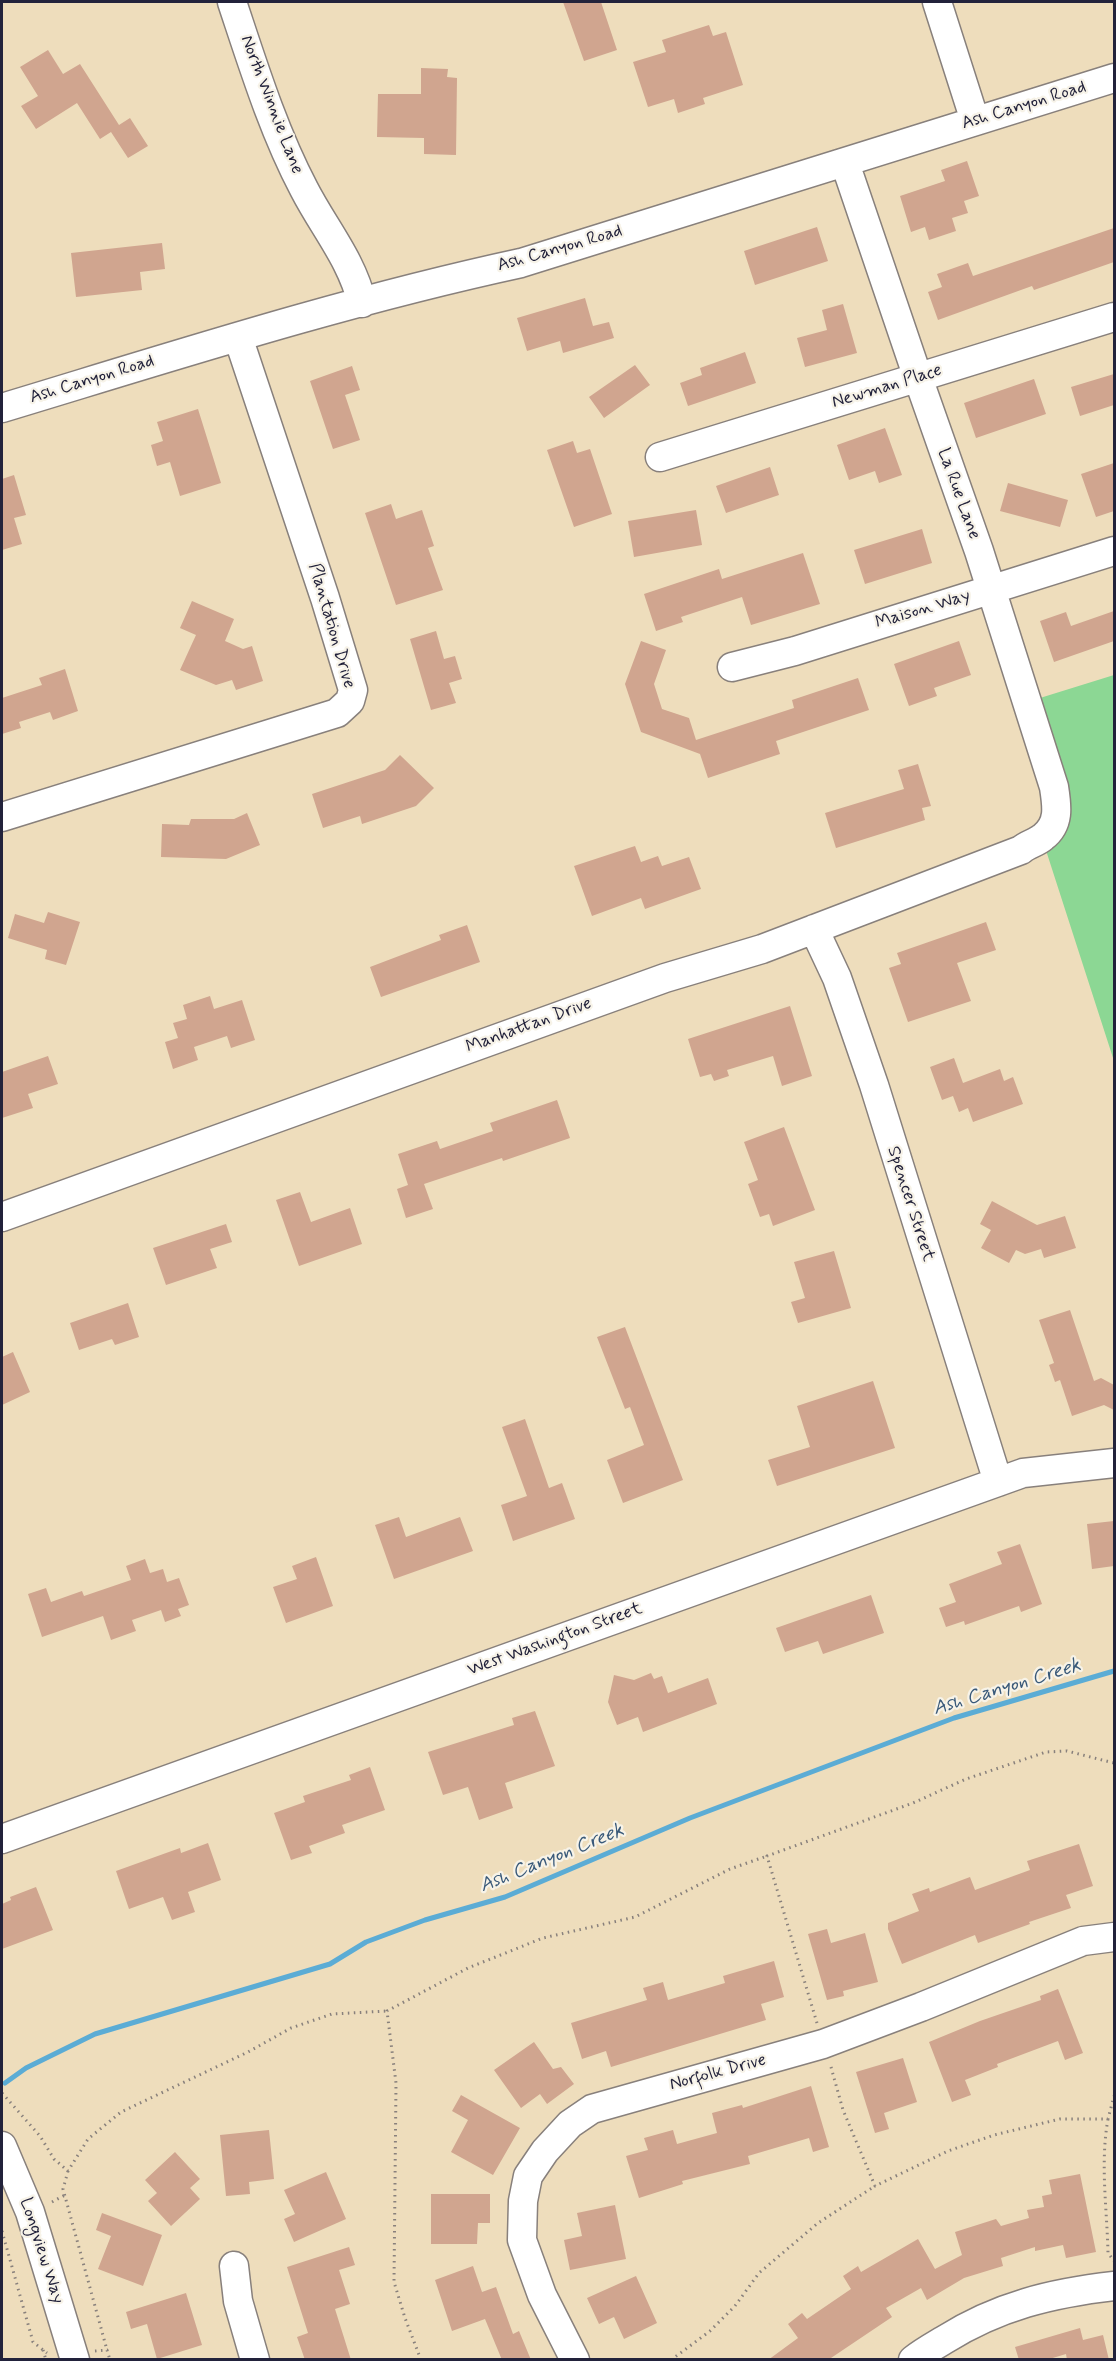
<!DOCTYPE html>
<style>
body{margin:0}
#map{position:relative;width:1116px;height:2361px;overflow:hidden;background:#eeddbc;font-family:Mynerve,sans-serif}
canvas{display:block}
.frame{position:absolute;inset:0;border:3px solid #22223b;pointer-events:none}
</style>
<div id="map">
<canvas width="1116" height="2361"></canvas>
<div class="frame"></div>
</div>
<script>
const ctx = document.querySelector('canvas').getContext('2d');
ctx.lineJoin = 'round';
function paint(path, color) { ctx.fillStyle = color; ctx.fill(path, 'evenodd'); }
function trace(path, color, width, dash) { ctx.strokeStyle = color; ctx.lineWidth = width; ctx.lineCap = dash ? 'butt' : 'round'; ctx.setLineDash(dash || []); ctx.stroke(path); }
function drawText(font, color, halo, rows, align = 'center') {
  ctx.font = font + ' Mynerve,sans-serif'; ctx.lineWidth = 4.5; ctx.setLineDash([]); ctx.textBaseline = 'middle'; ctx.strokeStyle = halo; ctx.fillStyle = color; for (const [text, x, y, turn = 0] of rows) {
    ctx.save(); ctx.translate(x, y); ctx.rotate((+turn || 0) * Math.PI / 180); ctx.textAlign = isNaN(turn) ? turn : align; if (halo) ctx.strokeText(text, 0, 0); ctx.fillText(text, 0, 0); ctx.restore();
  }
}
paint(new Path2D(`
 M1114,675V1061L1042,838L1058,814L1040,698Z`), '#8cd794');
trace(new Path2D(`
 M5,2083L26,2068L95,2034L330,1964L366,1942L425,1920L505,1897L690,1818L954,1718L1114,1671`), '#5bacd5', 5);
paint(new Path2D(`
 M563,2H601L617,50L584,61Z
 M709,25L713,36L726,32L743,85L703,98L705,104L678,113L674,99L648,107L633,62L666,52L662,40Z
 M48,50L63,74L80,64L119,125L130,118L148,146L128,158L111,132L100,139L77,103L36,129L21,106L38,96L20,67Z
 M421,68L448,69L447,77L457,78L456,155L424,154V138L377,137L378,94H421Z
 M967,161L979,196L964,201L968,213L952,218L956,231L929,240L925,227L911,232L900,196L945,181L941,170Z
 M817,227L828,261L755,285L744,251Z
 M1114,228V262L1034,290L1032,286L938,320L928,292L942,287L937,274L968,263L973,276Z
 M162,243L165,269L140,272L142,290L76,297L71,253Z
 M585,298L593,326L609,322L614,338L563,353L560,341L527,351L517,318Z
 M843,304L857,353L805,367L797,338L827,330L822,310Z
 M745,352L756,383L688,406L680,383L702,375L700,368Z
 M635,365L650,385L604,418L589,397Z
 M352,366L360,390L345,395L360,440L333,449L310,381Z
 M1114,374V405L1080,416L1071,387Z
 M1034,379L1046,414L976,438L964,403Z
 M198,409L221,483L180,496L170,462L157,466L151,445L163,441L157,422Z
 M885,428L902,475L879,483L875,471L849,480L837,445Z
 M573,441L577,453L590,449L612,514L574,527L547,450Z
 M1114,463V511L1096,517L1081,474Z
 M770,467L779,495L726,513L716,486Z
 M14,475L26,515L14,518L22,544L2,550V479Z
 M1008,483L1068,500L1060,527L1000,511Z
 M391,504L396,519L422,510L434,546L428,548L443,590L396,605L365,513Z
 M696,510L702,545L634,557L628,521Z
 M922,529L932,563L865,584L854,550Z
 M803,553L820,604L751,625L742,597L681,617L683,622L656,631L644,594L719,569L722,579Z
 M192,601L234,619L225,641L243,649L252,646L263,681L236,690L232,680L216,685L180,670L196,635L180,628Z
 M1114,611V641L1054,662L1040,621L1066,612L1071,626Z
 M436,631L444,659L455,656L462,679L449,683L456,703L431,710L410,639Z
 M641,641L666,650L654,684L662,709L689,718L696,740L794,708L792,700L858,678L869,710L776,741L780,754L708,778L700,754L641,732L625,684Z
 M959,641L971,675L934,688L937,696L909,706L894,664Z
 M65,669L78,711L53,720L50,712L19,722L21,728L2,734V698L42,685L39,678Z
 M400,755L434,788L416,806L362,824L360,816L323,828L312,794L385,770Z
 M918,764L931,806L922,808L925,820L836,848L825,813L904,789L898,770Z
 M247,813L260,845L226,859L161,857L162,824L189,825L191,819H234Z
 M635,846L641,862L658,856L662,866L689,857L701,889L645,909L641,898L592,916L574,866Z
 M48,912L80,922L66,965L45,959L47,950L8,938L15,914L44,923Z
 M986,922L996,950L957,963L971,1001L908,1022L889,968L901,964L897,953Z
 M467,925L480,962L381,997L370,967L441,940L439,935Z
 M210,996L214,1009L242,1000L255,1040L231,1048L227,1036L194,1047L198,1060L173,1069L165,1042L178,1038L173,1023L187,1019L183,1005Z
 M790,1006L812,1076L782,1086L773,1056L727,1070L729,1076L714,1081L711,1074L700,1077L688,1039Z
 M48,1056L58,1084L28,1094L33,1108L2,1118V1072Z
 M954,1058L963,1083L1000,1069L1004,1081L1013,1077L1023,1104L973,1122L968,1108L959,1112L953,1096L942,1100L930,1067Z
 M557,1100L570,1138L503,1161L502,1158L424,1184L433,1209L406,1218L397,1189L408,1185L398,1154L437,1141L440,1149L493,1131L490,1123Z
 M784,1127L815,1210L773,1226L769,1214L760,1217L748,1184L758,1180L744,1142Z
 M300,1192L311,1222L350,1208L362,1244L299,1266L276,1200Z
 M992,1201L1037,1225L1065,1216L1076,1248L1044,1258L1041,1249L1025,1254L1016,1250L1009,1263L981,1248L991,1230L980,1224Z
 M226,1224L232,1242L210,1249L217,1268L166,1285L153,1248Z
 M834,1251L851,1308L798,1323L791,1302L805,1298L794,1262Z
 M128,1303L139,1337L115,1345L112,1339L79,1350L70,1323Z
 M1070,1310L1094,1381L1101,1378L1114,1385V1410L1104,1405L1072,1416L1060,1380L1055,1382L1049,1365L1054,1363L1039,1320Z
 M625,1327L683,1480L623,1503L607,1460L644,1445L630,1407L625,1409L597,1337Z
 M13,1352L30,1392L2,1405V1357Z
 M873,1381L895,1448L777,1486L768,1460L810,1447L797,1406Z
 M525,1419L549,1488L562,1483L575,1519L513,1541L501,1505L527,1496L502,1427Z
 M399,1517L406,1537L460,1517L473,1551L394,1579L375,1525Z
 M1114,1521V1566L1092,1569L1087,1524Z
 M1020,1544L1042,1604L1021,1612L1019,1606L965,1625L964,1621L946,1627L939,1608L956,1602L949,1584L1002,1564L997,1552Z
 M316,1557L333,1606L286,1623L273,1587L297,1579L292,1566Z
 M145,1559L150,1573L163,1569L167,1582L179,1578L189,1605L178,1609L181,1616L165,1622L161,1610L132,1620L136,1631L111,1640L103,1616L42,1637L28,1594L46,1588L51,1602L82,1591L84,1596L131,1580L126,1566Z
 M871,1595L884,1633L823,1654L818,1641L785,1652L776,1628Z
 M651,1673L654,1679L662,1676L668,1693L708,1678L717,1704L643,1732L638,1717L617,1725L608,1702L614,1675L634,1680Z
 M535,1711L555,1766L505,1783L513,1808L479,1820L468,1787L443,1795L428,1752L514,1725L512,1718Z
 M370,1767L385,1810L342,1825L345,1833L309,1846L312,1853L291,1860L274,1813L305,1802L303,1796L351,1780L349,1775Z
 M208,1843L221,1880L188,1892L195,1912L172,1920L163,1897L129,1909L116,1871L180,1848L181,1853Z
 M1079,1844L1093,1886L1066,1895L1071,1908L1029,1922L1030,1924L978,1943L975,1935L902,1964L888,1929V1923L919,1911L912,1894L929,1888L930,1892L970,1877L975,1890L1030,1870L1027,1861Z
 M36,1887L53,1930L2,1949V1904L11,1900L10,1897Z
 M827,1929L831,1943L865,1933L878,1982L843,1991L844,1996L827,2000L808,1934Z
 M774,1961L784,1997L761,2004L766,2020L611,2067L606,2051L582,2059L571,2023L647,2000L643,1988L663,1982L668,2000L725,1983L723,1976Z
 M1058,1989L1083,2053L1065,2060L1058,2041L997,2064L998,2067L965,2080L971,2095L952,2102L929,2042L980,2021L1041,2000L1040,1996Z
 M534,2042L553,2069L561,2067L574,2084L547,2104L540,2094L521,2108L494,2070Z
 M903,2058L917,2102L884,2113L889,2129L875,2133L856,2072Z
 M811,2086L829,2147L813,2152L809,2138L748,2156L750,2164L682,2181L683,2184L639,2198L626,2156L648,2150L644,2138L673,2130L677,2144L717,2133L712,2113L742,2105L743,2108Z
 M461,2095L520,2128L493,2175L451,2152L468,2120L452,2111Z
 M269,2130L274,2179L249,2182L250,2194L226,2196L220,2135Z
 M175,2152L200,2179L190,2188L200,2199L171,2226L148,2201L157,2193L145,2180Z
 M326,2172L346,2219L294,2242L284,2219L295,2214L284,2190Z
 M1080,2174L1096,2252L1066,2258L1063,2245L1035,2251V2247L1001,2258L1003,2266L964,2278L927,2300L921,2288L886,2308L892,2317L828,2360H768L798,2338L788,2324L802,2313L807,2319L851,2289L843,2276L858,2266L861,2272L918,2239L935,2269L962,2255L955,2232L996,2219L1001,2226L1029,2218L1027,2210L1044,2207L1042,2196L1052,2194L1049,2180Z
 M431,2194H490V2223H478L477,2244H431Z
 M615,2205L626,2259L570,2270L564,2240L582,2236L577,2213Z
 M102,2213L162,2235L143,2286L98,2269L111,2236L96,2230Z
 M349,2247L355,2265L339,2270L350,2304L335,2309L351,2360H305L297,2337L308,2333L287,2267Z
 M473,2266L482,2292L496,2287L513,2334L519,2331L531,2360H502L485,2319L452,2331L435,2280Z
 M636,2276L657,2323L624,2339L614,2317L599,2324L587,2298Z
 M186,2293L202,2345L157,2359L147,2324L131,2329L126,2312Z
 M1080,2328L1083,2340L1103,2335L1109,2360H1067L1066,2354L1046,2360H1019L1015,2347Z`), '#d0a58f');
const minor = new Path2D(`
 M232,2C253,65 273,130 304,189C324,228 352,260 362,303
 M937,2L975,121
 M2,408C174,356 345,301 521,263L1114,78
 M660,457L1114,317
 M732,667L795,651L1114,551
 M2,817L337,713L350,701L353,690L325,598L238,337
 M814,929L837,978L874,1085L998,1482
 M2,1217L665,978L762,949L1021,850C1028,844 1036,843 1043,837C1060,824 1057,806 1054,787L979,551L916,372L845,163
 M2,1839L1023,1473L1114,1463
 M2,2146L30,2212L75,2360
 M234,2266L238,2301L255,2360
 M575,2360L542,2295L522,2240L523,2201L528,2176L545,2151L570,2124L592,2109L823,2044L921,2007L1083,1941L1114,1937
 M913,2360C923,2352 934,2346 944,2340C998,2306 1052,2293 1114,2286`);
trace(minor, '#88807c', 31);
trace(new Path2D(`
 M817,2023L767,1856L913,1803L966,1779L1046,1752L1067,1751L1114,1763
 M831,2067L843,2110L875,2186L948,2151L994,2135L1060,2119H1108L1114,2096
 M2,2093L40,2136L54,2159L68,2171L88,2139L121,2112L248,2052L291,2028L332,2014L387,2011
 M1108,2119C1100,2163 1107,2208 1108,2253L1114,2261
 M68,2171L63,2189L107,2350
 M52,2202L65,2195
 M2,2231L33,2342L47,2353
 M43,2350L46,2360
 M95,2351L107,2350L110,2360
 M421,2360L405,2318L394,2282L396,2083L387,2011L468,1968L543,1938L635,1917L730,1869L767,1856
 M671,2360L710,2331L735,2306L759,2273L818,2223L875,2186`), '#88807c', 3, [1.5, 4.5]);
trace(minor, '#fff', 28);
drawText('18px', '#22223b', '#f7f3e8', [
 ["North Winnie Lane",271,105,69],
 ["Ash Canyon Road",1024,106,-17],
 ["Ash Canyon Road",560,249,-16],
 ["Ash Canyon Road",92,380,-17],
 ["Newman Place",887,387,-17],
 ["La Rue Lane",958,494,70],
 ["Maison Way",923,610,-17],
 ["Plantation Drive",331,626,74],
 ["Manhattan Drive",529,1026,-20],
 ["Spencer Street",910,1204,72],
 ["West Washington Street",555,1640,-20],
 ["Norfolk Drive",718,2073,-15],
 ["Longview Way",41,2251,72]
]);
drawText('italic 20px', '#395979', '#f7f3e8', [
 ["Ash Canyon Creek",1007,1688,-17],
 ["Ash Canyon Creek",552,1859,-22]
]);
</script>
